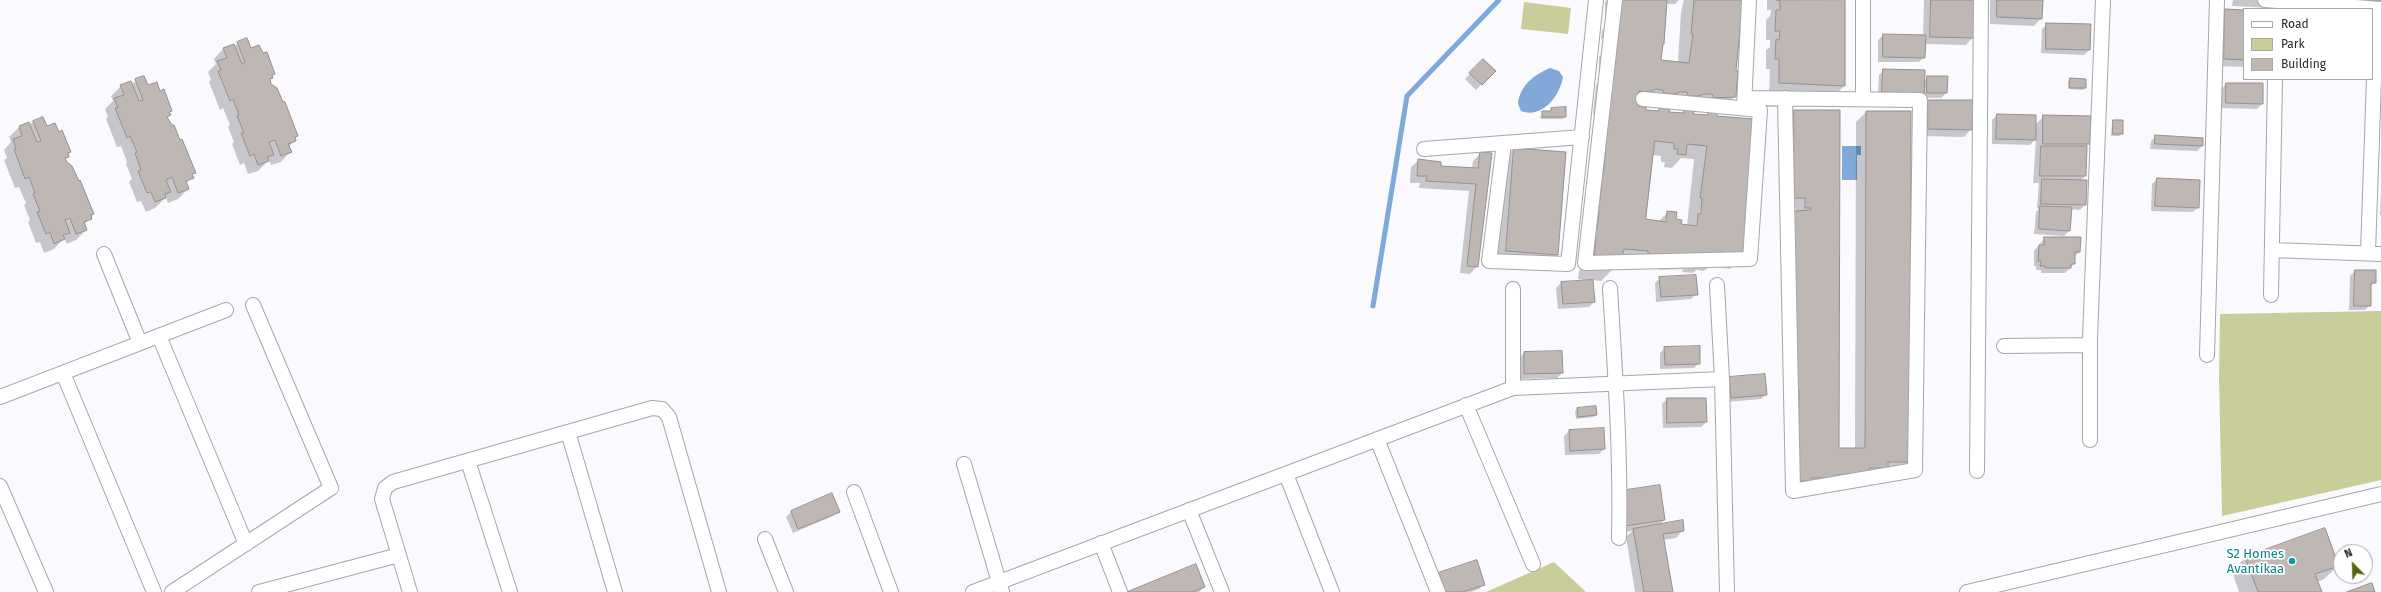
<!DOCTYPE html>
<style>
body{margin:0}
#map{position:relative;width:2381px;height:592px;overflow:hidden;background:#f9f9fe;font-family:"Fira Sans",sans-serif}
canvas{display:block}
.legend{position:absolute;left:2243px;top:8px;width:130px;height:72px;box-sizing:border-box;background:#fff;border:1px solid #a9a9aa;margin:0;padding:5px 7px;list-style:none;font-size:12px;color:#27272a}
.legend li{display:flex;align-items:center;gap:8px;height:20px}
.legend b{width:20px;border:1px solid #a9a9aa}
.north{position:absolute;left:2333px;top:544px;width:40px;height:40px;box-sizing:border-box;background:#fff;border:1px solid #a9a9aa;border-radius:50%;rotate:337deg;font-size:11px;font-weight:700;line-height:16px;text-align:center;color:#27272a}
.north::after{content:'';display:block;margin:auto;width:14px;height:18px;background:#53640b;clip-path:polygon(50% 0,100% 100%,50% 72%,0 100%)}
</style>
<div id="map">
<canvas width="2381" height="592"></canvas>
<ul class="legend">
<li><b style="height:5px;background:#fff"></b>Road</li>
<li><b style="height:11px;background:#c9cd9a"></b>Park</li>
<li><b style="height:11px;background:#bfb7b4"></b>Building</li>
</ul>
<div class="north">N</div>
</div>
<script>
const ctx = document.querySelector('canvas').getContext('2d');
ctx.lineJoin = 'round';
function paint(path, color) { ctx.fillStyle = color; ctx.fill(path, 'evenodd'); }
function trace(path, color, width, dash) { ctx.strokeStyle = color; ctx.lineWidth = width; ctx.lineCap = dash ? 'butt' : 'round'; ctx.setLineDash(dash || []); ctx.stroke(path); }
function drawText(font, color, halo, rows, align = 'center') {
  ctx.font = font + ' "Fira Sans",sans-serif'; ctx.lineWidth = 3.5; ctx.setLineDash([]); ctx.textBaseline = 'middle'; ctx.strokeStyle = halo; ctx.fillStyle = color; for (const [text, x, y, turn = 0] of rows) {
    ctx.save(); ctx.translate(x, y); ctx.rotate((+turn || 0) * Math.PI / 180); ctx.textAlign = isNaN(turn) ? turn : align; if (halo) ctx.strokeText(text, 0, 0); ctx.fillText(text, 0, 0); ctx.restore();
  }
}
paint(new Path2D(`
 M1524,2L1571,8L1568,34L1521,29Z
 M2381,311V480L2222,516L2219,378L2220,314Z
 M1554,562L1586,592H1486Z`), '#c9cd9a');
paint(new Path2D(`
 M1550,68L1559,71L1563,77C1560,96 1542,119 1521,111L1518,104C1520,85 1534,75 1550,68Z
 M1842,146H1861V155H1857V180H1842Z`), '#80a9d9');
paint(new Path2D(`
 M1607,0H1679L1675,4H1666L1660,61L1678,63L1681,12L1684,0H1742L1735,72V96L1722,110L1641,102L1636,106L1645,111L1657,112L1660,108L1668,113L1681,114L1684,111L1692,115L1705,116L1709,112L1744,255L1730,269L1710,266L1704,271L1696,270L1693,273L1682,272L1683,269L1659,270L1660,267H1615L1601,281L1592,280L1594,302L1589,307L1558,309L1556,288L1561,283L1589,281L1578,279L1579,271L1582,268L1591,169H1588L1589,160L1592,157L1594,142H1591L1592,133L1595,129L1597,114H1593L1596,85L1599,82V57L1602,54L1604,39H1601L1602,30L1605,27V2ZM1653,155L1661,156V162H1665L1664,167L1672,168L1681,158L1694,159L1687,226L1680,225L1668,212L1658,222L1645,220Z
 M1767,0H1844V86L1834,96L1769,93L1770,69H1766V50L1770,47V40H1766V20L1770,16L1771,10H1767Z
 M1924,0H1974L1973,37L1966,45L1925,44L1924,57L1919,62H1878V40L1883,35L1923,36Z
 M1990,0H2042L2041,18L2034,26L1990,24Z
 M2233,0H2381L2372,9H2289L2232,6Z
 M2226,10L2244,11V67L2217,66L2218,18Z
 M2047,24L2089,50L2084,55L2041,53L2042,29Z
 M238,43L250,49L274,74L269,81L297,136L289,147L290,152L281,162L271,165L269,160L258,171L248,174L244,163L240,165L232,144L234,142L228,127L230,125L223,108L220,110L209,82L211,80L208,72L216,64L214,59L223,49L234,47Z
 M1483,60L1494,71L1476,90L1465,79Z
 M1884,70L1924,81L1928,77L1946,93L1941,98L1878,97L1879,75Z
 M144,77L148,86L160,92L171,111L167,118L194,173L186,184L188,189L178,199L168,203L166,197L155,208L146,212L141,201L137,202L129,182L132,179L126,164L127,162L121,146L117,147L106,119L108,117L105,109L113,101L111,96L121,86L131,84Z
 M2071,79L2085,88L2083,90L2068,89V81Z
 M2226,84L2262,104L2257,109L2221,108V89Z
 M1928,101L1971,129L1964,137L1920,136L1921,108Z
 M1551,109L1565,116L1563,119H1540L1542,112H1549Z
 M1795,111H1839L1838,449H1855L1856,122L1866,112L1909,462L1899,472L1800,490L1789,399H1784L1785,221L1796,212V208H1785V121Z
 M1997,115L2035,125L2044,116L2089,144L2086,147L2085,176L2080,181L2085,205L2080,210L2070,209L2069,231L2064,236L2034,234L2036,212L2039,209L2037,208L2039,183H2033L2036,139L2030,145L1992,144V120Z
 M33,121L46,127L70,152L65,159L93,214L84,225L86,230L76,240L67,244L64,238L54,249L44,253L40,242L36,243L28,222L30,220L24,205L26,203L19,187L15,188L4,160L7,158L4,150L11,142L9,137L19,127L29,123L30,125Z
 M2114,121L2122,134L2119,136H2111L2112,123Z
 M2156,136L2202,146L2197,151L2150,149L2151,141Z
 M1514,149L1557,255L1548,264L1496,261L1505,159Z
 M1481,153L1477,266L1470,274L1460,273L1469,191L1419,188L1420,183H1410L1411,167L1419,160L1440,167L1472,169L1473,161Z
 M2157,179L2199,181L2198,207L2193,212L2151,211L2152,184Z
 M2381,191V215H2380Z
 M2045,238L2079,252L2074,257V264L2065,273H2041V270H2036V266H2034V251Z
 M2355,271H2375V282L2370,287V305L2365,310H2349L2350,276Z
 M1660,278L1696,294L1691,299L1656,302L1655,283Z
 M1665,348L1699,363L1694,368L1660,369V353Z
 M1561,352L1562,373L1557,378L1520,379L1519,358L1524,353Z
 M1729,378L1766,394L1761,399L1726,402L1724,383Z
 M1667,399L1706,422L1701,427L1663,428L1662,404Z
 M1577,409L1596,415L1594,417L1576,419L1575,411Z
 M1569,431L1604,449L1599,454L1565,455L1564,436Z
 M831,495L838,511L833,516L793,533L786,517L791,512Z
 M1613,500L1664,520L1659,525L1683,530L1676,538L1663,540L1672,592H1635L1626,537L1632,531L1618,533Z
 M2245,558L2338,566L2324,579L2317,582L2320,592H2239L2232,571Z
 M1484,584L1479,589L1471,592H1431Z
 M1204,587L1199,592H1130Z`), '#0003');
trace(new Path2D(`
 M1373,306L1407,96L1499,0`), '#80a9d9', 5);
const building = new Path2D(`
 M1619,0H1667L1664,44H1663L1661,60L1689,63L1693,34H1691L1694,0H1743L1736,71H1738L1736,97L1714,98L1712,94H1704L1698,96H1688L1687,92H1680L1674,94L1664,93L1663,90L1656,89L1650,92L1639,91L1637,106L1646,107V110L1659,111V107L1670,108L1669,112L1684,113V110L1694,111L1693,114L1708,115V111L1717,112V116L1754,119L1745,256L1719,252V258L1672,257L1673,254H1648V251L1624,249L1622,257H1594L1596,239H1593L1595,229H1597L1599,211L1596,210L1597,201H1600L1602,183H1599L1600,173H1603ZM1655,141L1674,143V149H1678L1677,154L1686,155L1687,144L1707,146L1700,198H1702L1701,214H1698L1697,226L1681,224L1682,220L1676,219L1677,212L1667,211L1666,222L1646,219Z
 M1845,0V86L1779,83V59H1775L1776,39L1779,40L1780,31H1775L1776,10H1780V1L1776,0Z
 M1931,0H1975L1974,38L1930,37Z
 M1997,0H2043L2042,19L1997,17Z
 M2308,0H2381V4Z
 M2225,9L2244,10V60L2224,59Z
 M2046,23L2091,24L2090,50L2046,49Z
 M1883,34L1926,35L1925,58L1883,57Z
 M247,38L251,48L259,45L263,53L267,52L275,74L272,75L273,78L270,79L271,84L277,88L283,102H285L298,136L295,137L296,141L288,144L292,152L281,156L275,140L269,142L274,155L267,157L269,161L258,165L254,154L250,156L241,133H244L237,116L239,115L233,99L230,101L218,71L221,70L217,61L227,58L223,48L234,44L242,64L245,62L237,42Z
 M1483,59L1496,71L1482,85L1469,73Z
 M1883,69L1925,70L1924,94L1882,92Z
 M144,76L148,85L157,82L160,91L164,89L172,111L169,112L171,115L167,117L172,125H174L180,140L182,139L196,173L192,174L194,178L186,181L189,189L178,193L172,177L166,180L171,192L165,194L166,198L155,202L151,192L147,193L138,171L141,170L135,153L137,152L130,136L127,138L115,108H118L114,98L124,95L120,85L131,81L139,101L143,100L135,79Z
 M1927,76H1948L1947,93H1927Z
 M2070,78L2086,79V88H2070Z
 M2226,83H2263V104L2226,103Z
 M1928,100H1973L1972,130L1928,129Z
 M1566,107V117H1542V111H1551V108Z
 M1794,110H1840L1839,448H1865L1866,111H1911L1910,462H1888V468H1869V473L1845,474V475H1837V478H1811V481H1798L1799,390H1793L1794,211L1811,210V208H1805V198H1794Z
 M1997,114L2036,115V140L1996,139Z
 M2043,115L2091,116L2090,144H2043Z
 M43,117L47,126L55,123L59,132L62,130L71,152L68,153L69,157L65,158L67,162L72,166L79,181L80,180L94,214L91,215L92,219L84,222L87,230L76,234L70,218L65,220L70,233L63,235L65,239L54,244L50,232L46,234L37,212L40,211L33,194L35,193L29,177L25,179L14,149H16L13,139L22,136L19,126L29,122L37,142L41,141L33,121Z
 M2113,120H2123V134H2113Z
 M2155,135L2203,138V146L2155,144Z
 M2041,146H2087L2086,176H2040Z
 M1514,148L1566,152L1558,255L1506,251Z
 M1480,152L1492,153L1478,267L1467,266L1476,184L1426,181L1427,176H1417L1418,159L1441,162V166L1478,168Z
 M2157,178L2200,180L2199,208L2155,206Z
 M2042,179L2087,180L2086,205L2041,204Z
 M2040,206L2072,207L2070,231L2039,229Z
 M2044,237H2081L2080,252H2075V264H2071V268H2045V266H2040L2041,261H2038L2039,245H2044Z
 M2355,270H2376V283H2371V306H2354Z
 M1696,275L1698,295L1661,297L1659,277Z
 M1593,280L1595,302L1563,304L1561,282Z
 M1700,346V364L1665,365L1664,347Z
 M1562,351L1563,373L1524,374V352Z
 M1765,374L1767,395L1731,398L1729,377Z
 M1667,398H1706L1707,422L1667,423Z
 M1596,406L1597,415L1578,417L1577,408Z
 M1604,428L1605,449L1570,451L1569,430Z
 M1660,485L1665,520L1625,526L1620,491Z
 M832,493L840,512L798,529L791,511Z
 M1683,520L1684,531L1663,534L1673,592H1644L1633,529Z
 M2325,528L2339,566L2315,574L2322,592H2258L2245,557Z
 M1477,560L1485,585L1462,592H1438L1432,575Z
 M1196,564L1205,587L1193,592H1127Z
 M2372,583L2375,592H2347Z`);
paint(building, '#bfb7b4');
trace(building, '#978f8d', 1);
const street = new Path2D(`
 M1615,0L1585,263L1750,259L1760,110L1643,99
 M2265,0L2381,9
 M1745,98L1920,100L1915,470L1793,491L1785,98
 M1863,99V0
 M1744,106L1749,0
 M1504,143L1489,261L1568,264L1596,0
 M1424,149L1582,137
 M2272,250L2381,254
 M2368,253L2376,20
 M104,254L140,343
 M1717,285L1722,379
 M1610,288C1615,371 1621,454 1619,538
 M1513,289V388
 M2271,295L2275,79
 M159,336L246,544
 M2004,346L2090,345
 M2207,355L2217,0
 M63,373L154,592
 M0,397L226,310
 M1466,405L1533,564
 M568,432L615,592
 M1377,439L1438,592
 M2090,440V339L2103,0
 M468,461L510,592
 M964,464L1002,592
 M1977,471L1981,0
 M1286,474L1332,592
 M0,486L46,592
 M854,492L891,592
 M1189,510L1222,592
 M765,539L786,592
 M1101,543L1120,592
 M172,592L331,488L253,305
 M259,592L399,555
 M410,592L382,499L385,488L393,482L652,408L662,409L669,417L719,592
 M973,592L1513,388L1722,379L1727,592
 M1967,592L2381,494`);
trace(street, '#a5a6ad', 16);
trace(street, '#fff', 14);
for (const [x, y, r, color] of [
 [2292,561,4,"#0f9aa8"]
]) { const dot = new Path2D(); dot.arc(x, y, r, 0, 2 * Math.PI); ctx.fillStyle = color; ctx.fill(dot); trace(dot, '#fff', 1.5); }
drawText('13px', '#0d838f', '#fff', [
 ["S2 Homes",2284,554],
 ["Avantikaa",2284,569]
], 'right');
</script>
